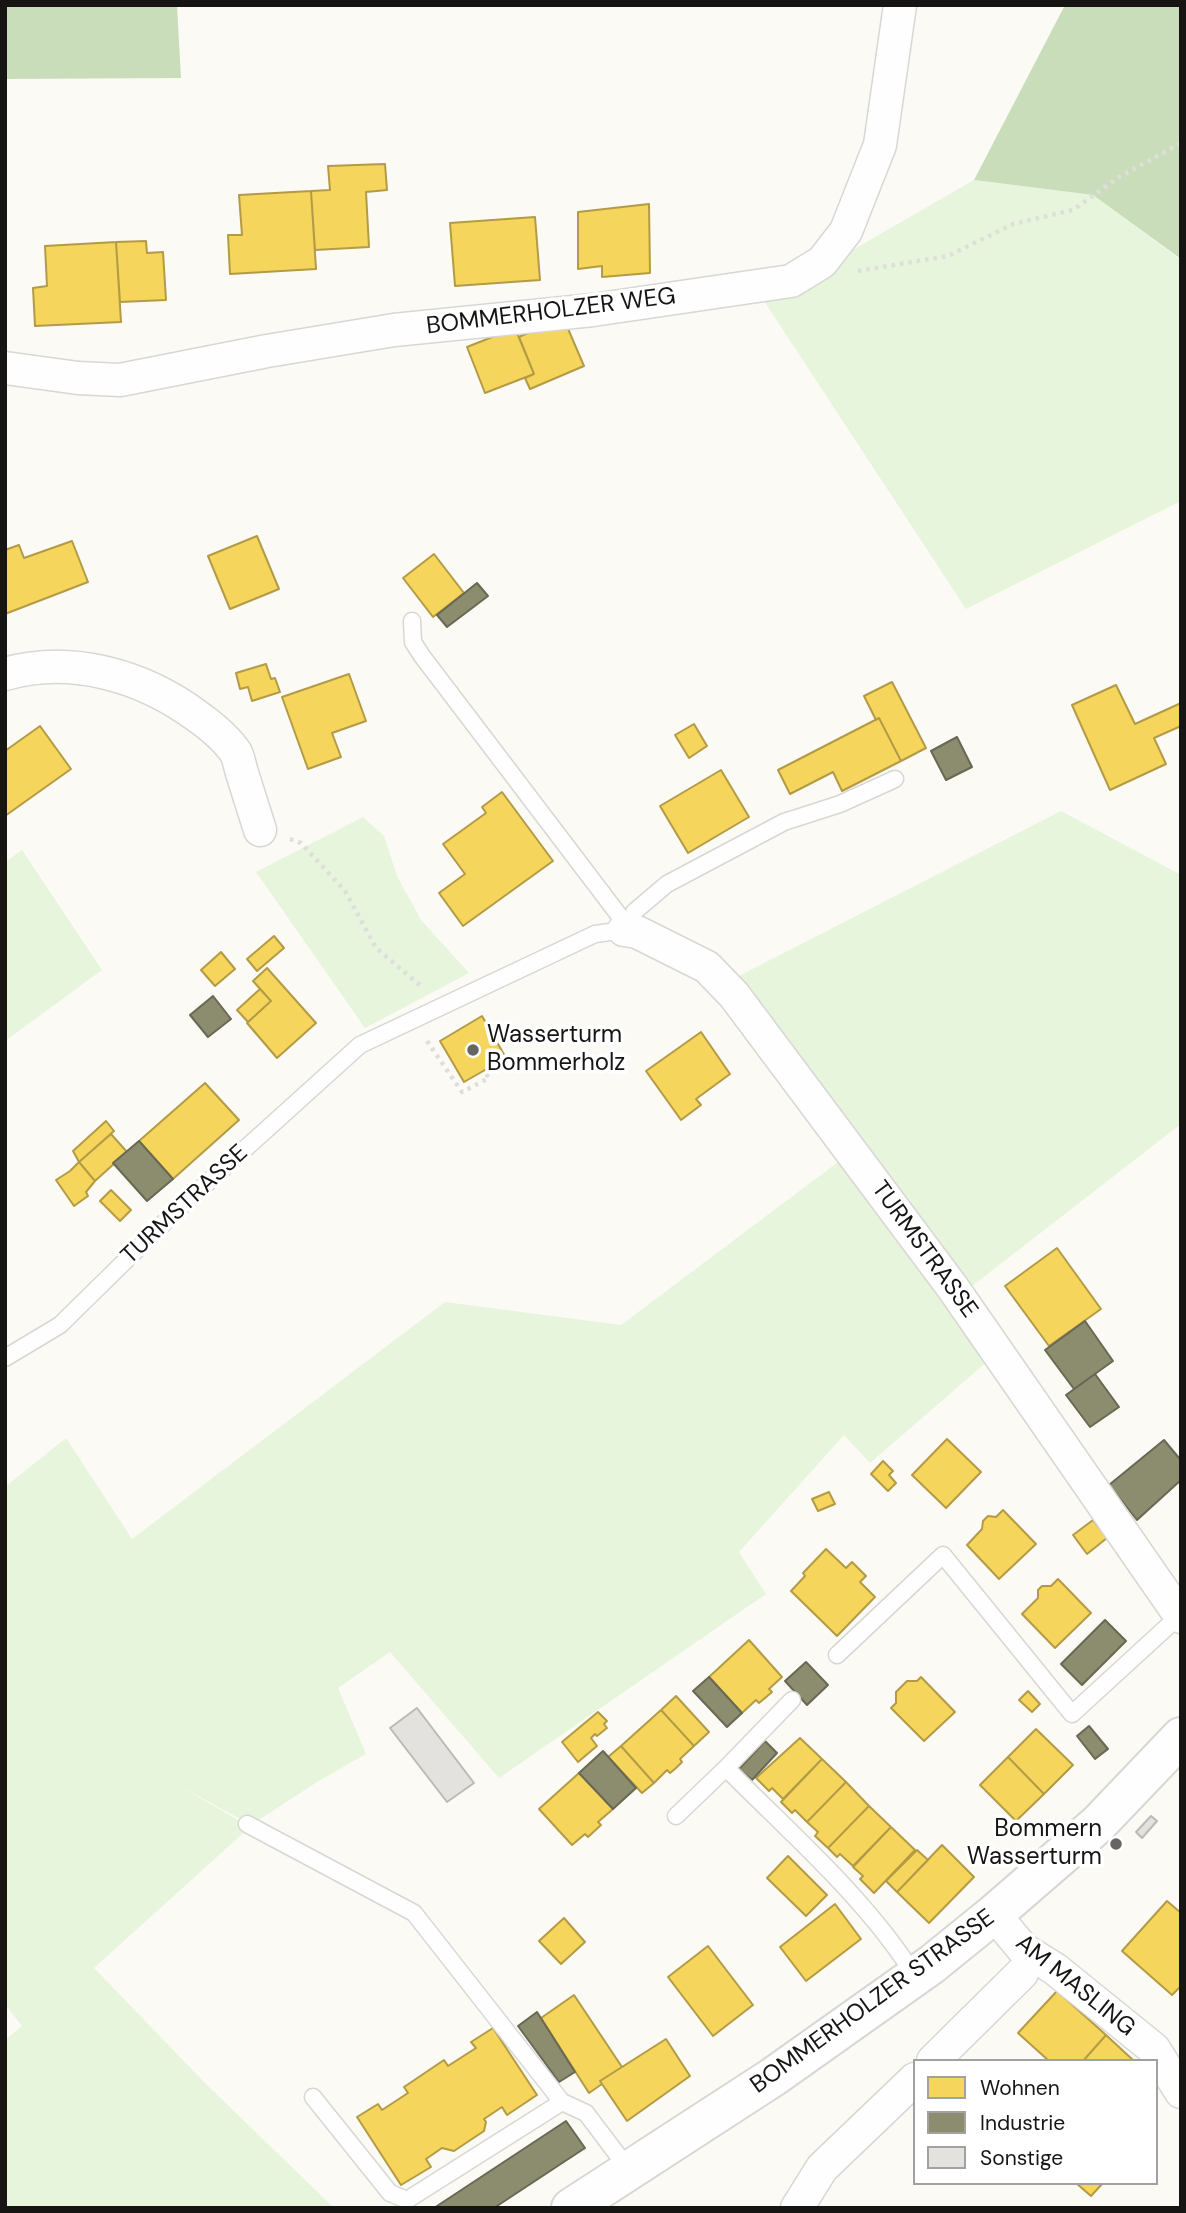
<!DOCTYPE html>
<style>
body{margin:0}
#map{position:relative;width:1186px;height:2213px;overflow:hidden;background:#fbfaf5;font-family:"DM Sans",sans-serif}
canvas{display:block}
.frame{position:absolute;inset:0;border:7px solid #171513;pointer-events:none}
.legend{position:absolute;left:913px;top:2059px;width:245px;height:126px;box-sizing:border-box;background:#fff;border:2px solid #a2a1a1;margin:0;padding:9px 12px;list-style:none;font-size:21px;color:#171513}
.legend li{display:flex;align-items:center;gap:14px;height:35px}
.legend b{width:35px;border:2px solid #a2a1a1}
</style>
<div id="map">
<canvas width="1186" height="2213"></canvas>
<div class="frame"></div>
<ul class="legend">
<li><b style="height:19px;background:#f6d55c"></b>Wohnen</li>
<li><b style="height:19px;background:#8c8c6e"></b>Industrie</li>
<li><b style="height:19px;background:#e3e2de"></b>Sonstige</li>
</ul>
</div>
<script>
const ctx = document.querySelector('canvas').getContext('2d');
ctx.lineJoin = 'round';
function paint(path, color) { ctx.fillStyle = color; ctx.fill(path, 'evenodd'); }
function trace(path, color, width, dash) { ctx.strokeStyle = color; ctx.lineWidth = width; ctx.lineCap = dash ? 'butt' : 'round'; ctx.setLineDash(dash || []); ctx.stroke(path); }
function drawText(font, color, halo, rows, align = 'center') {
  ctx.font = font + ' "DM Sans",sans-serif'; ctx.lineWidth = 7; ctx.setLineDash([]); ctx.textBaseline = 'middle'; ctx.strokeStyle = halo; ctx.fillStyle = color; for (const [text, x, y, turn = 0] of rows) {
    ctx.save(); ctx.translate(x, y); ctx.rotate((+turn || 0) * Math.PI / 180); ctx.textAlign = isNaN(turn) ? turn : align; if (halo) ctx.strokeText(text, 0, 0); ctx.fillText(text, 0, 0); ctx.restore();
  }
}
paint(new Path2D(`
 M974,180L1093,195L1181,260V501L966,609L764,301Z
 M1061,811L1181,875V1124L972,1286L735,978Z
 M363,817L384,836L397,876L421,920L469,973L365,1028L256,872Z
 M22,850L102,970L5,1041V862Z
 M842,1159L989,1360L870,1463L844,1435L739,1552L766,1594L499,1778L390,1652L338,1688L366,1754L317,1782L251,1825L176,1784L250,1827L94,1968L206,2084L334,2208H5V2040L22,2026L5,2004V1487L66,1438L132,1539L445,1302L621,1325Z`), '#e7f5dc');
paint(new Path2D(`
 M5,5H177L181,78L5,79Z
 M1065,5H1181V259L1093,195L974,180Z`), '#caddbb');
const homes = new Path2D(`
 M385,164L387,190L366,192L369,247L315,250L311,191L330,190L328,166Z
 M311,191L316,269L230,274L228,235H242L239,195Z
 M649,204L650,273L602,277V266L578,269V212Z
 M535,217L540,280L455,286L450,223Z
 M146,241L147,253L163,252L166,300L120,302L116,242Z
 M116,242L121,322L35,326L33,288L47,286L45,246Z
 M563,317L584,366L530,389L525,378L534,374L519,337Z
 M515,328L534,374L485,393L467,347Z
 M257,536L279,589L230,609L208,556Z
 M72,541L88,582L5,614V550L19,545L24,558Z
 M434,554L464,593L433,617L403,578Z
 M266,664L271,679L275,678L280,692L252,701L248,687L240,689L236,673Z
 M349,674L366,721L332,733L341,757L308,769L282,697Z
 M892,682L926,748L901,761L879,718L876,720L864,696Z
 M1116,685L1135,724L1181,703V726L1154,738L1166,764L1110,790L1072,705Z
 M879,718L901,761L842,791L833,772L790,794L778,770Z
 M694,724L707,746L689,758L675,735Z
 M40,726L71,769L5,816V751Z
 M721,770L749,817L688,853L660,806Z
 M502,792L553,861L463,926L439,893L465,874L443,844L486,813L482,807Z
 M274,936L284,948L257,971L247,959Z
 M221,952L235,969L215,986L201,970Z
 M267,968L316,1023L277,1058L247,1023L271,1001L253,981Z
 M260,989L271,1001L248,1022L237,1010Z
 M482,1016L506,1058L464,1082L440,1041Z
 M701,1032L730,1074L696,1099L701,1105L681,1120L646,1071Z
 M205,1083L239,1120L173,1179L139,1141Z
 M106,1121L114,1131L79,1162L73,1151Z
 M111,1134L127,1152L95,1181L79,1162Z
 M79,1162L95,1181L86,1192L88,1196L74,1206L56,1180L70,1171Z
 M111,1190L131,1210L120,1221L100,1201Z
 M1057,1248L1101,1309L1049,1346L1005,1286Z
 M947,1439L981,1472L946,1508L912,1475Z
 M883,1461L893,1471L889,1475L896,1483L888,1491L871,1474Z
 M829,1492L835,1504L818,1511L812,1499Z
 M1003,1510L1036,1544L999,1579L967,1545L982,1529L983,1521L988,1516L996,1517Z
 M1093,1520L1107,1538L1087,1554L1073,1535Z
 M826,1549L846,1568L852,1562L866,1576L860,1582L875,1597L837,1636L791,1591L805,1576L803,1573Z
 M1058,1579L1091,1613L1055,1648L1022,1614L1038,1598V1590L1042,1586H1051Z
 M749,1640L782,1677L769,1689L772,1692L765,1698L759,1703L756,1700L742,1713L709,1677Z
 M921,1677L955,1712L924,1741L891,1708L896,1703V1692L907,1681H917Z
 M1028,1691L1040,1704L1032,1712L1019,1700Z
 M676,1696L709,1732L694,1746L661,1710Z
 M661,1710L694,1746L680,1759L682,1762L676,1768L670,1773L667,1770L654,1783L621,1746Z
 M598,1712L607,1721L604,1724L607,1728L597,1736L595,1734L591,1738L597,1746L578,1762L562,1742Z
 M1036,1729L1073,1765L1044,1794L1008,1757Z
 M800,1738L822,1759L783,1799L772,1788L769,1791L756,1778Z
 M621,1746L654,1783L642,1793L608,1757Z
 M1008,1757L1044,1794L1016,1821L980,1785Z
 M822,1759L846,1782L807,1822L795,1810L792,1813L781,1802Z
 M579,1773L613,1809L598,1822L601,1825L588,1837L585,1834L572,1845L539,1809Z
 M846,1782L869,1806L828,1848L815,1836L818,1832L807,1822Z
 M869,1806L891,1827L853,1866L840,1854L837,1857L828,1848Z
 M891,1827L915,1850L874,1893L860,1879L863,1876L853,1867Z
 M942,1845L974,1877L929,1923L897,1892Z
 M917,1850L928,1860L897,1892L886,1881Z
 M788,1856L827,1895L806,1916L767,1878Z
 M1167,1901L1181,1913V1986L1172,1995L1122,1951Z
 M835,1904L861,1939L806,1981L780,1947Z
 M564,1918L585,1942L561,1964L539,1941Z
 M708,1946L753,2005L713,2036L668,1977Z
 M1057,1991L1106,2035L1083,2061H1049L1018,2033Z
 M574,1995L622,2067L600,2081L602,2084L589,2093L541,2018Z
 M493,2028L537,2095L507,2115L502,2107L484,2119L486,2122L484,2131L454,2151L442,2148L426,2159L431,2167L401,2185L357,2117L378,2104L382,2110L408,2093L404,2087L444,2060L448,2066L476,2048L471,2042Z
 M1106,2035L1134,2061H1083Z
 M666,2039L690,2076L627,2121L600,2081Z
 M1076,2183H1103L1091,2196Z`);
paint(homes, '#f6d55c');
trace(homes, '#b39b46', 2);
const industry = new Path2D(`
 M477,583L488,596L447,627L437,615Z
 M957,737L972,767L946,780L931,751Z
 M213,996L231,1019L208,1037L190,1015Z
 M139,1141L173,1179L147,1201L113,1163Z
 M1085,1321L1113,1361L1074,1389L1045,1350Z
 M1095,1374L1119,1407L1090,1427L1066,1395Z
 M1164,1440L1179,1458L1181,1457V1480L1137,1520L1109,1485Z
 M1105,1620L1126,1641L1082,1685L1061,1664Z
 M806,1662L828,1685L807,1705L785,1681Z
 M709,1677L742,1713L727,1727L693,1691Z
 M1089,1726L1108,1749L1095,1759L1077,1736Z
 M765,1741L777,1753L752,1780L739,1769Z
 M603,1751L636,1788L613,1809L579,1773Z
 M537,2012L575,2072L559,2082L518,2026Z
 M566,2121L585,2148L494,2208H434Z`);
paint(industry, '#8c8c6e');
trace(industry, '#696853', 2);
const building = new Path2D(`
 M417,1708L474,1783L447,1802L390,1728Z
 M1151,1816L1157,1821L1142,1838L1136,1832Z`);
paint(building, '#e3e2de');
trace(building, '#bbbab6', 2);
const service = new Path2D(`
 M412,621L413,642L422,656L631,931
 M631,931L634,912L667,884L784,822L840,804L895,779
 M5,1358L60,1325L174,1213L360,1045L595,934L624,930
 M837,1655L943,1555L1072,1714L1180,1615
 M726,1768L792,1700
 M676,1816L726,1768C791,1834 865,1897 915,1976
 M247,1824L414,1913L562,2102L586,2113L629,2170
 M313,2097L390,2193L407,2200L562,2102`);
const minor = new Path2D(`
 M5,368L78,378L120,380L267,351L394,330L593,310L791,281L822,262L846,231L880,145L900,5
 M5,674C72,655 143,676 197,716C211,726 227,739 236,753C239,759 240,767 242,773C248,792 254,811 260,830
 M624,930L637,932L707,967L734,995L953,1288L1181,1617
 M994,1914L1023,1949L1055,1969L1154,2049L1181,2092
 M933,2061L1022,1973
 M797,2208L822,2168L915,2079`);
const secondary = new Path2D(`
 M571,2208L773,2077L931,1965L994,1914L1098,1824L1181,1737`);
trace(service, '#d8d7d4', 19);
trace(minor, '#d8d7d4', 35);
trace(secondary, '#d8d7d4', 42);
trace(new Path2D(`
 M858,271L948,256L1013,224L1073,210L1119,177L1181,143
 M290,839L301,843L345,891L376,948L422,987
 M427,1041L462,1092L489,1078L484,1071`), '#dfdedc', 4.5, [3.5, 5]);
trace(service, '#fefefe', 16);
trace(minor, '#fefefe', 32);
trace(secondary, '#fefefe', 38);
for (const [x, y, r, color] of [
 [473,1050,7,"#676562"],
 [1116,1844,7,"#676562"]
]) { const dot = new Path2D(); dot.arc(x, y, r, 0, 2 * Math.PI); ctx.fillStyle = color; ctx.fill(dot); trace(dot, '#fff', 2.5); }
drawText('24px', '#171513', '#fff', [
 ["BOMMERHOLZER WEG",551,312,-7],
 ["TURMSTRASSE",185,1205,-43],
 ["TURMSTRASSE",924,1250,54],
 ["AM MASLING",1075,1986,39],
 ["BOMMERHOLZER STRASSE",873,2002,-36]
]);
drawText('24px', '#171513', '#fff', [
 ["Wasserturm",487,1036],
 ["Bommerholz",487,1064],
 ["Bommern",1102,1830,"right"],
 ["Wasserturm",1102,1858,"right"]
], 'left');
</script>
